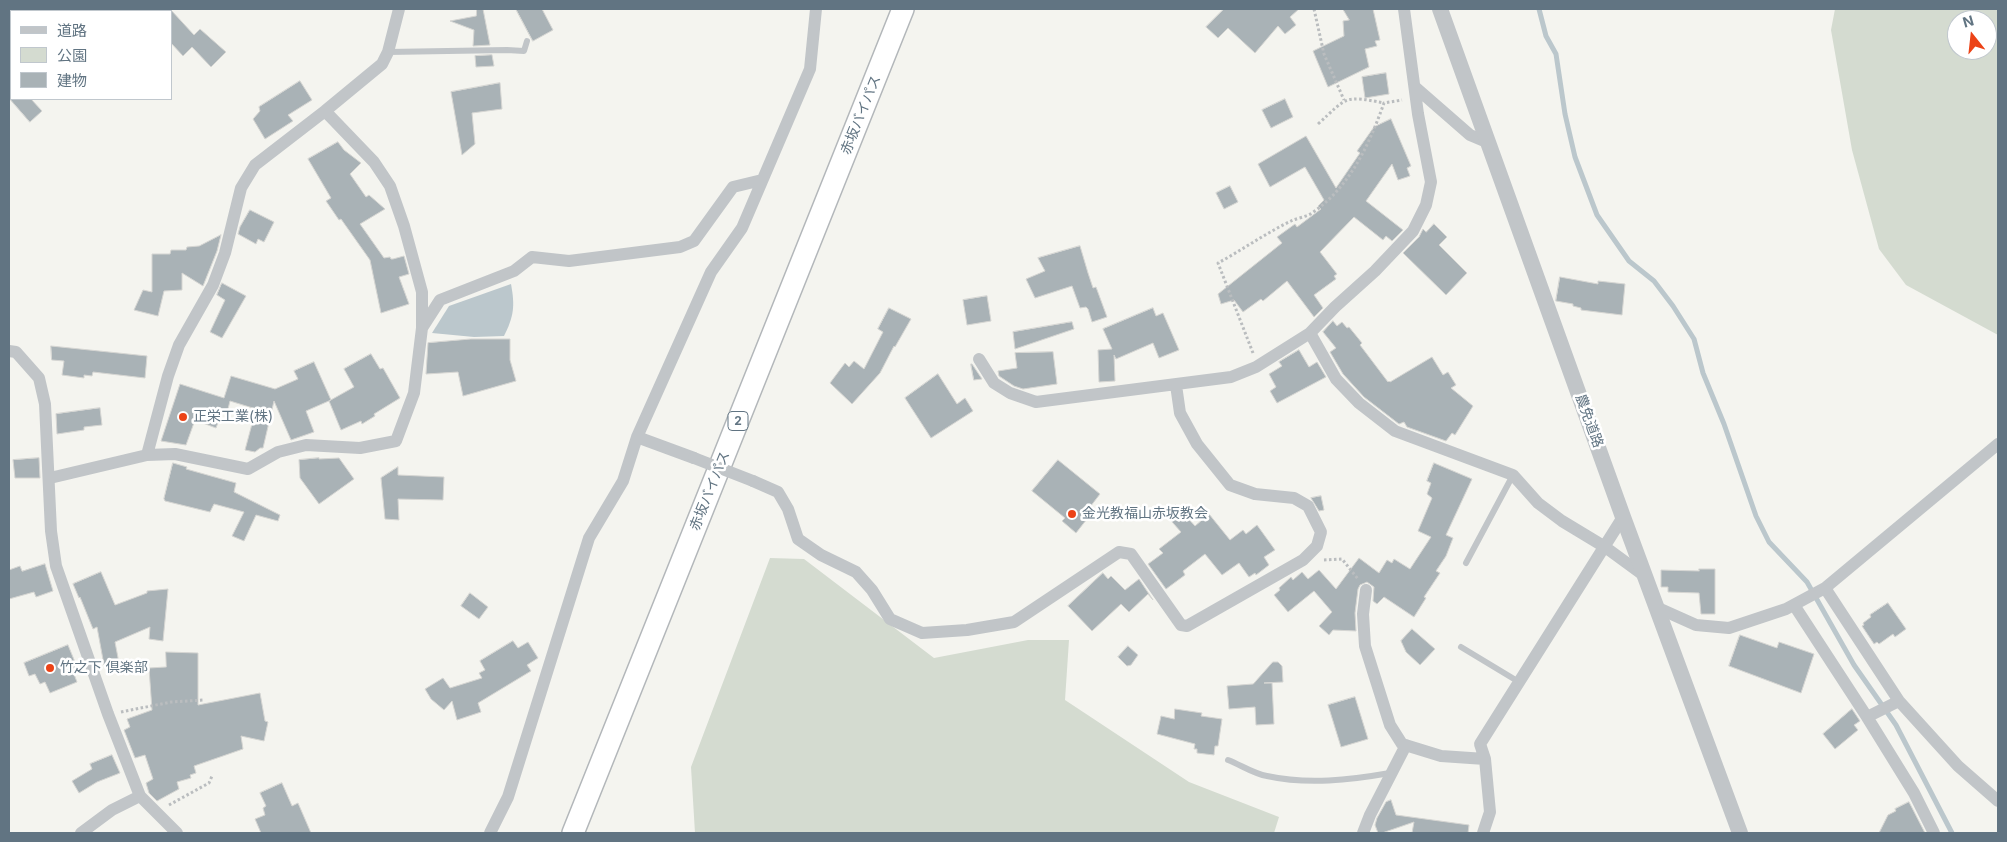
<!DOCTYPE html>
<meta charset="utf-8">
<style>
body{margin:0}
#map{position:relative;width:2007px;height:842px;overflow:hidden;background:#f4f4ef;font-family:Inter,"Noto Sans JP",sans-serif}
canvas{display:block}
.frame{position:absolute;inset:0;border:10px solid #617482;pointer-events:none}
.legend{position:absolute;left:10px;top:10px;width:162px;height:90px;box-sizing:border-box;background:#fff;border:1px solid #c0c7cd;margin:0;padding:6px 9px;list-style:none;font-size:15px;color:#617482}
.legend li{display:flex;align-items:center;gap:10px;height:25px}
.legend b{width:25px;border:1px solid #c0c7cd}
.north{position:absolute;left:1947px;top:10px;width:50px;height:50px;box-sizing:border-box;background:#fff;border:1px solid #c0c7cd;border-radius:50%;rotate:344deg;font-size:14px;font-weight:700;line-height:20px;text-align:center;color:#617482}
.north::after{content:'';display:block;margin:auto;width:18px;height:22px;background:#ec4317;clip-path:polygon(50% 0,100% 100%,50% 72%,0 100%)}
</style>
<div id="map">
<canvas width="2007" height="842"></canvas>
<div class="frame"></div>
<ul class="legend">
<li><b style="height:6px;background:#c1c5c8"></b>道路</li>
<li><b style="height:14px;background:#d4dbd0"></b>公園</li>
<li><b style="height:14px;background:#a9b2b6"></b>建物</li>
</ul>
<div class="north">N</div>
</div>
<script>
const ctx = document.querySelector('canvas').getContext('2d');
ctx.lineJoin = 'round';
function paint(path, color) { ctx.fillStyle = color; ctx.fill(path, 'evenodd'); }
function trace(path, color, width, dash) { ctx.strokeStyle = color; ctx.lineWidth = width; ctx.lineCap = dash ? 'butt' : 'round'; ctx.setLineDash(dash || []); ctx.stroke(path); }
function drawText(font, color, halo, rows, align = 'center') {
  ctx.font = font + ' Inter,"Noto Sans JP",sans-serif'; ctx.lineWidth = 5; ctx.setLineDash([]); ctx.textBaseline = 'middle'; ctx.strokeStyle = halo; ctx.fillStyle = color; for (const [text, x, y, turn = 0] of rows) {
    ctx.save(); ctx.translate(x, y); ctx.rotate((+turn || 0) * Math.PI / 180); ctx.textAlign = isNaN(turn) ? turn : align; if (halo) ctx.strokeText(text, 0, 0); ctx.fillText(text, 0, 0); ctx.restore();
  }
}
paint(new Path2D(`
 M9,9H74L71,11H11V66L9,68Z`), '#e4e5e3');
paint(new Path2D(`
 M1835,9H1998V335L1906,285L1879,249L1852,150L1831,30ZM1957,20H1987V50H1957Z
 M770,558L804,559L934,658L1028,640H1069L1065,700L1189,782L1279,817L1274,833H695L691,767Z`), '#d4dbd0');
paint(new Path2D(`
 M511,284C515,306 514,316 504,336L474,337L432,333L449,306Z`), '#bbc7cc');
trace(new Path2D(`
 M1539,9L1546,36L1556,54L1565,114L1575,157L1597,215L1629,261L1654,281L1673,306L1694,339L1703,373L1724,424L1756,516L1769,542L1807,582L1854,665L1896,725L1952,833`), '#bbc7cc', 5);
const building = new Path2D(`
 M477,9H483L490,45L473,46L474,30L450,21L476,16Z
 M516,9H542L553,30L533,41Z
 M1224,9H1299L1290,17L1296,25L1285,34L1278,26L1255,53L1228,28L1218,38L1206,27Z
 M1343,9H1373L1380,40L1375,41L1377,46L1365,49L1369,67L1328,87L1313,51L1344,36L1343,21L1349,20Z
 M171,10L194,35L200,29L226,52L211,67L192,47L183,56L171,43Z
 M492,55L494,66L476,67L475,56Z
 M1386,73L1389,94L1365,98L1362,77Z
 M300,81L312,100L288,115L293,121L265,139L253,119L260,111L259,107Z
 M500,83L502,109L472,113L475,144L462,155L451,92Z
 M10,99H31L42,111L30,122Z
 M1285,99L1293,117L1271,128L1262,110Z
 M1391,119L1411,166L1407,168L1410,176L1398,180L1392,164L1366,201L1403,230L1392,241L1386,236L1383,240L1354,217L1320,252L1337,274L1334,276L1336,279L1314,295L1323,308L1314,317L1287,281L1263,301L1261,299L1243,312L1234,300L1221,304L1218,294L1282,243L1277,237L1295,224L1297,227L1321,209L1318,206L1324,200L1305,167L1270,187L1258,164L1306,136L1336,188L1360,153L1357,151L1374,127Z
 M338,142L344,150L361,163L350,174L366,197L369,195L385,209L360,224L384,258L390,257L391,259H393L404,256L409,274L399,277L409,304L381,313L370,260L341,219L339,220L326,201L331,198L308,159Z
 M1230,186L1238,202L1224,209L1216,193Z
 M250,210L274,222L264,242L258,239L256,244L238,234L240,227Z
 M1434,224L1447,237L1439,245L1467,273L1446,295L1403,253L1419,237L1423,229L1426,232Z
 M221,235L217,251L203,286L182,273V290L164,291L158,316L134,310L143,290L152,292V254H170L171,250H186L187,247L199,246Z
 M1080,246L1088,273L1093,288L1096,287L1107,317L1092,322L1088,309L1086,307L1080,308L1072,286L1035,298L1026,279L1045,271L1038,258Z
 M1560,277L1598,284V281L1625,284L1622,315L1581,310V308L1573,306V304L1556,301Z
 M222,283L246,296L222,338L210,332L225,300L217,295Z
 M987,296L991,321L967,325L963,300Z
 M889,308L911,319L895,347L894,346L880,373L852,404L830,383L845,363L849,367L854,361L864,369L883,332L878,329Z
 M1153,308L1156,316L1163,313L1179,350L1159,358L1153,343L1116,359L1114,355L1115,381L1099,382L1098,350L1112,349L1103,329Z
 M1333,321L1337,326L1342,322L1347,328L1349,327L1362,343L1360,345L1388,382L1389,381L1390,382L1432,357L1443,375L1448,372L1456,385L1451,388L1473,406L1455,435L1452,433L1446,441L1407,427L1404,422L1399,424L1364,397L1343,374L1330,352L1336,348L1323,332Z
 M1072,322L1074,329L1015,349L1013,332Z
 M471,339H510V360L516,381L463,396L458,372L426,374L428,343Z
 M51,346L147,356L145,378L93,372L92,376L84,375V378L62,375L64,361L52,360Z
 M1299,350L1309,367L1317,362L1326,377L1277,403L1270,391L1276,387L1269,374L1282,366L1279,362Z
 M1053,352L1057,384L1023,389L1014,386L999,376L998,371L1017,368L1015,353Z
 M371,354L380,369L383,368L400,398L374,414L375,416L362,424L361,421L341,430L329,401L354,387L344,369Z
 M314,362L331,400L306,411L314,432L291,440L274,401L263,448H260L255,452L245,450L256,409L230,401L227,413L222,412L216,428L195,420L186,445L161,441L180,384L224,398L231,376L275,389L298,379L294,371Z
 M971,364H972L982,379L974,380Z
 M938,374L957,404L965,398L973,411L931,438L905,398Z
 M100,408L102,425L84,427V430L57,434L56,414Z
 M39,458L40,478H15L13,460Z
 M319,458V459L339,458L354,479L319,504L300,478L299,460Z
 M1058,460L1100,494L1090,507L1094,510L1076,533L1062,521L1065,518L1032,491Z
 M173,463L187,467L186,469L236,483L234,492L280,515L278,521L256,515L244,541L232,536L244,512L214,504L210,512L165,501L164,499Z
 M1434,463L1472,479L1446,535L1453,538L1446,556L1436,571L1440,573L1424,597L1426,598L1414,617L1384,597L1377,604L1373,601L1374,587L1367,582L1360,585L1358,589L1355,613L1356,631L1333,630L1329,635L1319,626L1332,612L1314,591L1288,612L1274,595L1280,590L1279,588L1291,577L1293,580L1302,572L1308,579L1319,570L1336,589L1359,558L1379,573L1387,560L1392,563L1394,559L1410,569L1431,537L1418,531L1432,498L1427,494L1431,483L1427,481Z
 M398,467V475L444,477L443,500L398,499L399,520L385,519L381,478Z
 M1321,496L1324,510L1319,511L1311,498Z
 M1176,505L1195,526L1209,514L1230,540L1243,530L1246,534L1257,525L1275,550L1264,557L1269,565L1256,575L1255,573L1249,577L1239,563L1222,575L1205,554L1183,571L1185,575L1166,589L1148,564L1163,553L1159,549L1181,532L1165,514Z
 M45,564L53,591L36,597L34,592L9,599V570L20,566L22,571Z
 M1699,569H1715V614H1701L1699,593L1668,592V587H1661V570L1699,571Z
 M101,572L115,605L147,593V591L168,589L163,641L149,639L150,627L115,642L119,663L104,665L97,627L93,629L80,597L79,598L73,584Z
 M1103,573L1108,579L1111,576L1125,590L1139,579L1153,600L1148,594L1129,612L1121,604L1092,631L1068,606Z
 M470,593L488,607L479,619L461,606Z
 M1888,603L1906,629L1895,637L1893,634L1879,644L1877,642L1874,644L1862,626L1864,625L1863,623L1871,617L1870,615Z
 M1412,629L1435,649L1420,665L1406,652L1401,641Z
 M1740,635L1777,648L1779,642L1814,654L1801,693L1729,666Z
 M513,641L518,648L528,642L538,658L527,665L531,671L478,703L481,712L457,720L452,701L444,710L431,699L425,689L443,678L450,688L482,678L479,673L485,670L480,661Z
 M68,645L77,667L72,669L77,682L50,693L45,682L40,684L35,674L29,676L24,663Z
 M1128,646L1138,655L1131,665L1127,666L1118,657Z
 M166,652L198,653V705L260,693L265,721L268,722L264,741L241,736L243,749L194,766L196,773L190,775L191,778L177,782L179,789L157,801L149,793L146,783L153,779L145,755L135,758L124,730L130,727L127,719L152,710L149,668L166,667Z
 M1273,662H1278L1282,666L1283,682L1264,683H1272L1274,724L1256,725L1255,707L1229,709L1227,686L1253,684Z
 M1355,697L1368,739L1341,747L1328,705Z
 M1175,709L1202,713L1201,716L1222,719L1218,746H1215L1214,755L1197,753V749H1194L1195,744L1157,734L1161,716L1174,719Z
 M1852,709L1860,721L1854,725L1858,730L1835,749L1823,734Z
 M112,755L120,773L97,782L79,793L72,781L92,769L90,764Z
 M282,783L292,806L298,803L311,833H261L255,819L265,815L263,808L266,806L260,793Z
 M1391,800L1396,815L1469,825L1468,833H1412L1414,822L1382,833H1378L1375,825L1377,818L1386,802Z
 M1909,802L1925,833H1879L1888,815L1896,811L1895,809Z`);
paint(building, '#a9b2b6');
trace(building, '#d5d5d2', 1);
const trunk = new Path2D(`
 M573,833L903,9`);
trace(trunk, '#b3b7ba', 24);
trace(new Path2D(`
 M1314,9L1324,54L1344,100
 M1318,124C1348,97 1343,95 1384,103
 M1253,353L1218,263C1242,250 1266,233 1291,221C1297,218 1306,217 1312,213C1350,187 1369,145 1384,103L1402,100
 M1324,560L1342,559L1358,579
 M121,712L171,702L204,700
 M169,805L209,783L212,776`), '#babdbf', 3, [2.5, 2.5]);
trace(new Path2D(`
 M388,52L507,50L524,51L527,41
 M1466,563L1513,475
 M1461,647L1519,682
 M1228,760C1241,765 1254,774 1267,776C1308,785 1350,780 1390,773`), '#c1c5c8', 6);
trace(new Path2D(`
 M94,11L97,9
 M1415,87L1470,135L1489,143
 M9,91L11,89
 M422,328L440,300L514,271L532,257L569,261L680,247L694,241L733,187L762,180
 M1310,333L1336,379L1359,403L1395,431L1513,475L1538,503L1562,521L1605,547L1646,577
 M9,351L16,352L39,378L45,404L51,531L56,566L108,714L140,796L177,833
 M979,359L994,383L1010,393L1036,402L1231,377L1256,367L1310,333L1335,307L1375,271L1413,231L1426,205L1431,182L1418,114L1404,9
 M637,437L694,458
 M147,455L175,454L248,469L278,452L306,445L360,448L396,441L414,393L422,328V292L404,226L390,186L374,162L325,111
 M50,478L147,455L168,376L179,345L213,285L225,253L241,188L255,165L325,111L382,64L388,52L399,9
 M753,481L778,492L788,509L798,539L821,555L856,572L872,590L890,619L922,633L967,630L1014,622L1119,552L1131,554L1181,625L1187,626L1303,560L1317,546L1321,532L1308,506L1294,498L1255,494L1230,485L1197,444L1180,413L1176,385
 M1825,588L1899,701L1958,766L1998,801
 M1366,590L1363,614L1365,646L1390,725L1402,744L1441,756L1485,759
 M1794,605L1867,717L1914,793L1934,833
 M1658,608L1696,625L1729,628L1786,609L1825,588L1998,444
 M1867,717L1899,701
 M81,833L112,810L140,796
 M490,833L508,797L589,538L623,481L637,437L711,272L742,228L810,69L816,9
 M1363,833L1370,815L1406,745
 M1483,833L1490,812L1485,759L1480,744L1623,517`), '#c1c5c8', 12);
trace(new Path2D(`
 M1440,9L1623,517L1740,833`), '#c1c5c8', 16);
trace(trunk, '#fff', 21);
trace(new Path2D(`
 M694,458L753,481`), '#c1c5c8', 12);
for (const [x, y, r, color] of [
 [183,417,5,"#ec4317"],
 [1072,514,5,"#ec4317"],
 [50,668,5,"#ec4317"]
]) { const dot = new Path2D(); dot.arc(x, y, r, 0, 2 * Math.PI); ctx.fillStyle = color; ctx.fill(dot); trace(dot, '#fff', 2); }
for (const [x, y, w] of [
 [738,421,20]
]) { const box = new Path2D(); box.roundRect(x - w / 2, y - 9.5, w, 19, 4); ctx.fillStyle = '#fff'; ctx.fill(box); trace(box, '#617482', 1); }
drawText('bold 12px', '#617482', null, [
 ["2",738,421]
]);
drawText('14px', '#617482', '#fff', [
 ["赤坂バイパス",861,115,-68],
 ["農免道路",1589,421,70],
 ["赤坂バイパス",710,491,-68]
]);
drawText('14px', '#617482', '#fff', [
 ["正栄工業(株)",193,417],
 ["金光教福山赤坂教会",1082,514],
 ["竹之下 倶楽部",60,668]
], 'left');
</script>
